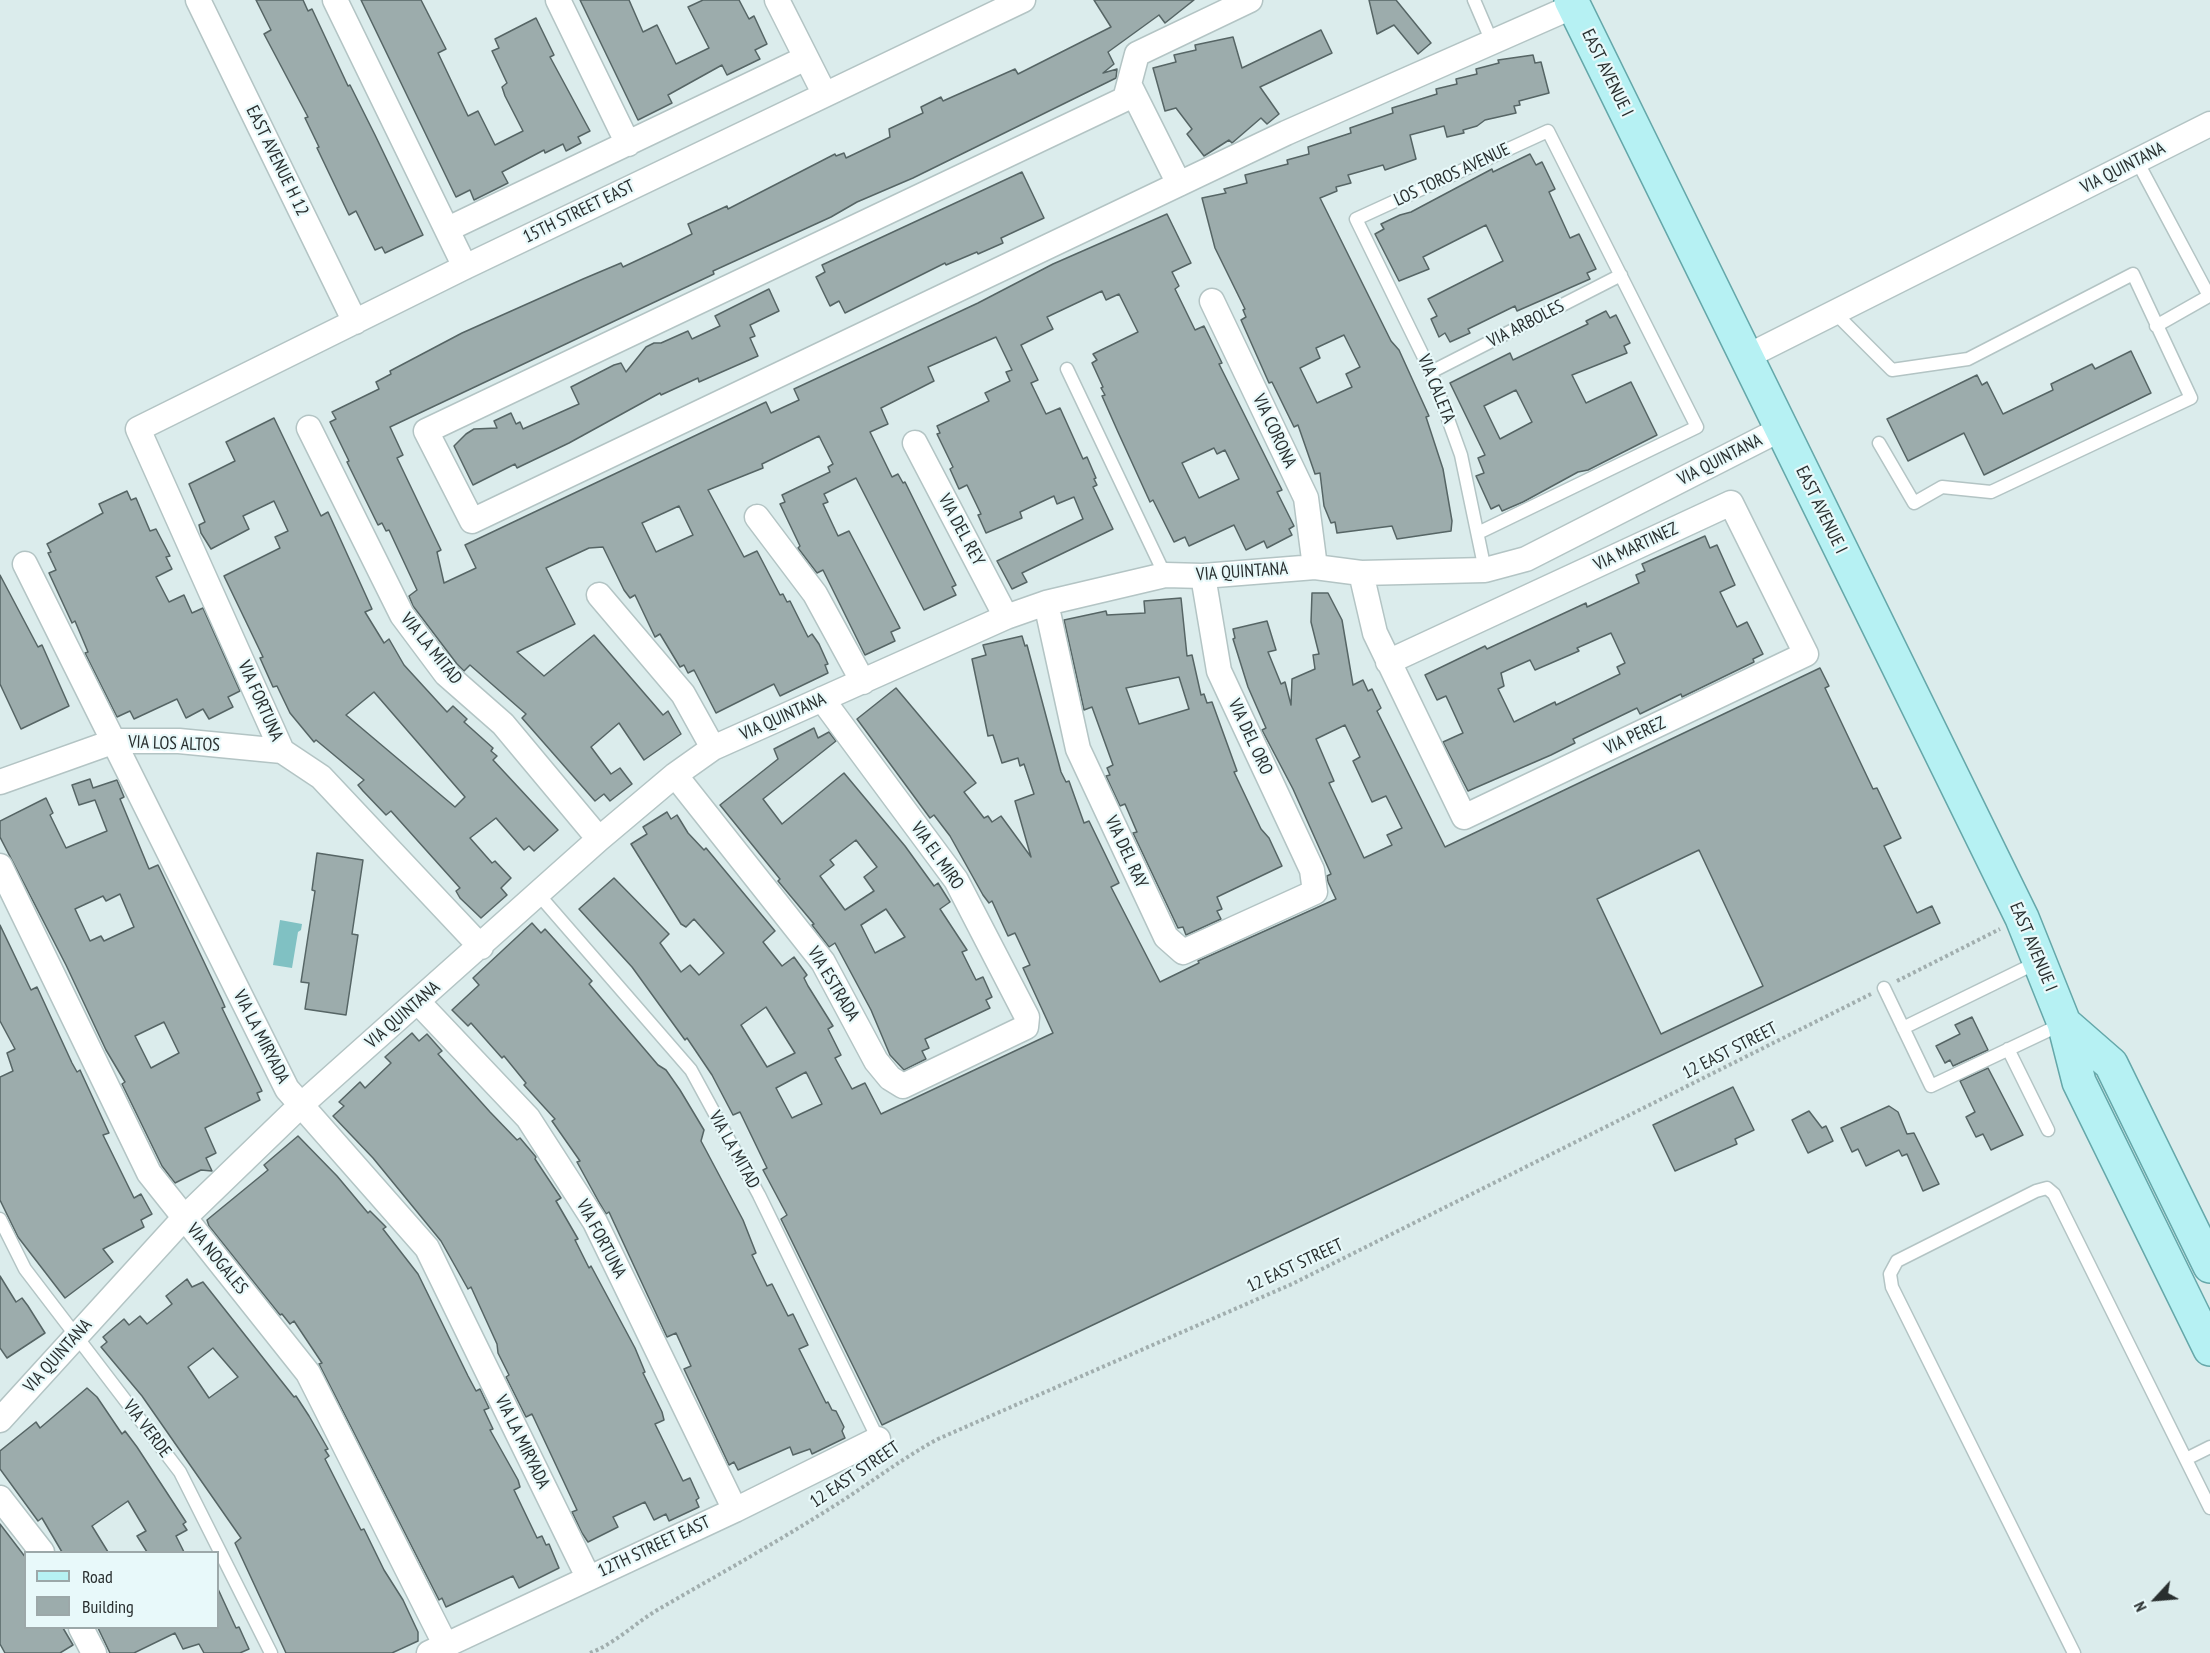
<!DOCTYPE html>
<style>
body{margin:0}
#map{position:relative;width:2210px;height:1653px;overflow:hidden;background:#dbecec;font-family:"PT Sans Narrow",sans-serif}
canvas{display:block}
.legend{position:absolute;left:24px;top:1551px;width:195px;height:78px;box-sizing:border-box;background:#e8f9fa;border:2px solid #9ca8a9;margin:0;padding:8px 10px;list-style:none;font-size:18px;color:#292f2f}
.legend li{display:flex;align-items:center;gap:12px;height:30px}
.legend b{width:30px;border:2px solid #9ca8a9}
.north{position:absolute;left:2126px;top:1569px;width:60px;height:60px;-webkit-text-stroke:4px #e8f9fa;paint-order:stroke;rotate:244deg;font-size:16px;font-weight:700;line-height:24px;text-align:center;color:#292f2f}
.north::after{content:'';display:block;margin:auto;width:21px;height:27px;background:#292f2f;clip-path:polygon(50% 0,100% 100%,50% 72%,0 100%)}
</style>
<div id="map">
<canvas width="2210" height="1653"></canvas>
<ul class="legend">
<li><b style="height:8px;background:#b6f1f3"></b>Road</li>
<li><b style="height:16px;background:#9cacac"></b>Building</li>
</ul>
<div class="north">N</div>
</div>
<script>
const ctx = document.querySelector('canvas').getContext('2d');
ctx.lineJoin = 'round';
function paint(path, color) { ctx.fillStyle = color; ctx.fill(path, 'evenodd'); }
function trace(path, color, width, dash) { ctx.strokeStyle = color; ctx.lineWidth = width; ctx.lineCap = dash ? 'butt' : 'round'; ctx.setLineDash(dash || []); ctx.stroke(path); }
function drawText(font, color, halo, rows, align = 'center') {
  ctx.font = font + ' "PT Sans Narrow",sans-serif'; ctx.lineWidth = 4.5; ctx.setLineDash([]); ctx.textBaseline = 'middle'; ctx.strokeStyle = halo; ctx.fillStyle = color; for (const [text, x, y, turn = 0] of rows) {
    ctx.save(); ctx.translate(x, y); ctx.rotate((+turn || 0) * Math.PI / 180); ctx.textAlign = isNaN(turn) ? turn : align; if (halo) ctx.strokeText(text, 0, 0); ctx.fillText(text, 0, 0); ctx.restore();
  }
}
paint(new Path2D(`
 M280,920L302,924L301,930L298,932L292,968L273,965Z`), '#80c1c3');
const building = new Path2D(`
 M256,0H303L308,11L312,9L348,86L350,85L375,135L423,235L385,253L382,247L375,250L356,211L349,215L317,148L319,147L305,118L308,117L264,34L271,30Z
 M361,0H421L446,49L438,53L468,116L478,111L495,145L523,131L505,96L502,87L507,83L492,51L499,48L495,39L536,18L554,55L550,57L590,131L578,137L581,143L566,151L563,144L545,153L544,150L502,172L508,183L474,200L470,190L456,197Z
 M580,0H629L643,32L657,25L676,64L709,48L688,7L703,0H739L749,19L754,16L767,44L755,50L760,59L727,75L722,65L668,95L672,103L638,120Z
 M1094,0H1194L1165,23L1159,15L1108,52L1114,64L1103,73L1117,69L1116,78L913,178L857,202L831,217L713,271L714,274L390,427L403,455L397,458L441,550L437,552L444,583L476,568L465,545L766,402L771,413L799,400L794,389L978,303L1053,264L1167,214L1191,263L1172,272L1179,286L1175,289L1195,330L1204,326L1222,363L1219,364L1282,490L1277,492L1294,526L1289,529L1292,535L1267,548L1264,541L1246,550L1234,525L1189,546L1185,537L1174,542L1153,500L1150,502L1118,432L1102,396L1105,395L1101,388L1103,387L1092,363L1097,360L1093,354L1138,332L1119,294L1106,300L1102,291L1047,317L1053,329L1021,345L1038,380L1031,383L1046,414L1060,408L1083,459L1087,457L1096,478L1094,479L1097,485L1093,487L1113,529L1022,573L1027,582L1012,589L997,561L1083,519L1074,497L1057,504L1054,496L1020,512L1022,518L986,533L978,515L981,514L967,485L959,489L950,469L953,467L937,434L940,433L937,426L989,401L985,393L1010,381L1006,372L1012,370L996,337L928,367L934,381L881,408L888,424L870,432L892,477L898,474L903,483L905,482L956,585L952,587L956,595L924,610L856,478L824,494L828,502L823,504L838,536L849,531L900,628L891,632L895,641L865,655L823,570L817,573L798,548L800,546L780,504L785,502L782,495L830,472L828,467L833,464L819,436L762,464L763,468L708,490L744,557L757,551L780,595L783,594L787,602L790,601L808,637L812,634L819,644L828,664L825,665L828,673L780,696L774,684L716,713L694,670L688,673L684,665L680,667L660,634L655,637L635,595L630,598L624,590L603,547L589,548L546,568L575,624L517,652L544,676L594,635L663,715L668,711L681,734L644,760L619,723L591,747L611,774L620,768L632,784L610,801L604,794L595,801L522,718L526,714L470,665L464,671L457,664L413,606L409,596L417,590L389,530L386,531L382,523L378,525L347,462L349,461L330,422L336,419L332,412L379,389L376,382L391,374L390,371L462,333L583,279L621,263L623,267L672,244L692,234L688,224L727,206L728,209L835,154L836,156L844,153L846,158L890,137L889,129L923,113L921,107L941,97L943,101L1015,69L1018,74L1111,27ZM1214,448L1217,454L1225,450L1239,479L1199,498L1182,463ZM679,506L693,535L656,552L642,523Z
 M1369,0H1396L1431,43L1418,54L1394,25L1377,34Z
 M1321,30L1332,53L1260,87L1279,114L1267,124L1261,118L1232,143L1229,140L1204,156L1187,134L1192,129L1176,108L1165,111L1153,68L1176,62L1174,55L1196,50L1195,45L1233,37L1242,68Z
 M1533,55L1535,63L1541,62L1549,93L1519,101L1520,105L1514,106L1516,113L1485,120L1477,126L1463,130L1464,133L1447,137L1444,126L1410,135L1416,159L1385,170L1383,165L1348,175L1351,183L1336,187L1337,191L1320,198L1391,341L1399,350L1429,416L1426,417L1443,469L1452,521L1451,531L1397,539L1392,526L1337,533L1335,522L1331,523L1324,506L1320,473L1315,474L1298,425L1294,427L1272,382L1269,383L1241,320L1246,317L1243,310L1245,309L1215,248L1202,198L1226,193L1224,189L1247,183L1245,175L1288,164L1287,160L1309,154L1308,147L1351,133L1350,128L1393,113L1392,108L1437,94L1436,89L1457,84L1456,79L1477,74L1476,69L1499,63L1498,60ZM1344,335L1360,367L1346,374L1352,387L1317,403L1300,368L1320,358L1316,348Z
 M1530,154L1536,165L1542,162L1555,189L1549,192L1570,238L1579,234L1596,269L1587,273L1590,279L1517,311L1515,306L1468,329L1470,333L1450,342L1445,333L1439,337L1431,319L1437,316L1428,299L1503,261L1486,225L1423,257L1429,269L1399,281L1375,234L1384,229L1381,224L1400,215L1411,212L1492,169L1493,172Z
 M1022,172L1044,218L1001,238L1003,243L978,254L977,252L946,265L945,263L845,313L839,301L830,306L816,277L825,272L822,265Z
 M769,289L779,311L750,325L755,336L750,338L758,356L699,382L698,378L661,395L660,393L569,443L519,467L517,468L515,464L473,485L454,446L466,434L474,429L497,428L494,421L511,413L516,424L520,422L523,429L579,404L571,387L614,365L621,363L626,372L646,347L654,343H661L688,331L692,339L720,326L715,316Z
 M1606,311L1610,318L1616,315L1630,343L1624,346L1627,353L1572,375L1586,403L1631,382L1657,435L1588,470L1578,472L1523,502L1502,511L1499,505L1491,509L1476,476L1484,473L1478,458L1485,455L1450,383L1510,353L1513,360L1588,324L1586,321ZM1516,390L1532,422L1500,439L1484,406Z
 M2131,351L2151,393L1984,475L1964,433L1908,461L1887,419L1977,375L1982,385L1987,382L2003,414L2053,390L2051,384L2092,364L2095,369Z
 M274,418L321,516L328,512L372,609L365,612L384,643L389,639L404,665L447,712L453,706L467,719L464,722L493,748L491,751L497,756L493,760L558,830L534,851L529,846L524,850L496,818L470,838L492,863L495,861L511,878L501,888L507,895L481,918L460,898L456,891L460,888L391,811L386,815L363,791L358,785L364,780L316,740L314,742L290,713L277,686L273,687L260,658L263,657L224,576L280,548L275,537L288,531L274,501L243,516L249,529L211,549L201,533L199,525L205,522L189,484L235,461L226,442ZM374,692L465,797L455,807L346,715Z
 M127,491L131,500L136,498L150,531L156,529L170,556L166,557L172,569L156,577L169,602L184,595L192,613L203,608L240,691L228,697L233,707L209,719L203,709L186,718L177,699L134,719L130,711L117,717L85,653L88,652L75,621L72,623L49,573L56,570L48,553L51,552L47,544L103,513L99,504Z
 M1705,536L1710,548L1717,545L1735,585L1720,592L1737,627L1747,622L1763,654L1753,659L1754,662L1682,697L1681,694L1640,714L1637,708L1573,739L1575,743L1551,755L1468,791L1443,742L1463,733L1446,696L1437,700L1425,675L1485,646L1487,649L1586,603L1587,607L1639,583L1636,575L1645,571L1642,564ZM1611,633L1625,663L1617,667L1620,674L1556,705L1555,702L1514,722L1498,689L1504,686L1501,673L1530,660L1535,670L1579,651L1577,648Z
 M0,575L38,647L42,645L69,706L21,729L0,684Z
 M1312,593H1328L1342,620L1353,685L1363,680L1368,691L1372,689L1381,708L1377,711L1445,847L1820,668L1829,686L1825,688L1873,789L1877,788L1901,838L1884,846L1917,913L1932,906L1940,923L882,1425L781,1219L787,1215L763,1170L767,1168L740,1112L733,1115L712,1075L687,1038L685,1040L632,967L579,909L614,878L669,934L660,943L681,972L690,965L699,975L724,953L694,919L686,927L681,924L631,844L647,834L643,827L667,812L671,819L677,815L688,833L704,850L706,848L775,931L763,942L782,966L794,957L807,975L804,978L808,986L833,1026L828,1029L841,1055L835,1058L852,1089L865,1083L881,1114L1053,1033L1023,968L1030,965L1015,933L1008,936L992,901L989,903L983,895L950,836L934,815L930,818L857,719L896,688L976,783L964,792L984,818L988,816L992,822L1001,816L1031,857L1015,801L1034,794L1024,764L1020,766L1018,758L1002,763L993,735L988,736L972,659L986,655L983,645L1022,636L1025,646L1027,645L1061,772L1066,782L1069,781L1084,823L1089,821L1105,854L1119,883L1111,887L1160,982L1199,963L1198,961L1336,899L1328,882L1327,876L1331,874L1293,789L1262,730L1266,728L1248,687L1233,639L1235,638L1233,629L1267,621L1276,650L1268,652L1281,684L1285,682L1291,705L1292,679L1315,669L1313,655L1319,654L1311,622ZM1345,725L1360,757L1353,761L1372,802L1386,796L1402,828L1387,835L1392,845L1364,858L1329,783L1334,781L1316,739ZM1699,850L1763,986L1661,1034L1597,899ZM766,1007L795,1053L767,1067L741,1025ZM806,1072L822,1104L792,1118L776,1088Z
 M1181,598L1187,656L1192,655L1201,695L1204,694L1207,703L1212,702L1237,771L1234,772L1261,829L1269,838L1282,866L1217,897L1222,909L1217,911L1221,919L1186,935L1183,927L1178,928L1133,833L1137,832L1125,804L1120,806L1106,776L1110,775L1107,768L1113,765L1092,707L1084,710L1064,620L1106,611L1107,615L1145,613L1144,601ZM1179,677L1189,709L1139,724L1126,688Z
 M814,728L818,738L829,732L836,741L763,799L782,824L844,773L905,846L934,886L938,883L950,902L940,909L967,950L962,952L976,980L983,977L992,997L986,1000L990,1008L925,1039L929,1048L922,1051L926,1059L904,1070L890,1055L871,1010L835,943L829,947L812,925L814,924L778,881L780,879L720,805L778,759L774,749ZM856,840L877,867L864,877L874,891L845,910L820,876L834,865L830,860ZM886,909L905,937L875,953L861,925Z
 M90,779L93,788L117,780L124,797L120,799L149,869L158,865L222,1000L225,1007L222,1008L262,1091L257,1093L260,1100L205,1128L216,1153L206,1158L212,1171L201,1170L175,1183L162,1166L122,1084L125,1082L106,1050L66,965L0,837V821L46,798L53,813L50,815L66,848L107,831L95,800L79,805L72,785ZM120,894L134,927L104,941L101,936L90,941L75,909L103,896L106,901ZM164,1022L179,1053L151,1068L135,1036Z
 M317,853L363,860L352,934L358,935L346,1015L305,1009L309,983L301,982L315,891L312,890Z
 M532,923L541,933L545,929L592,981L589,984L658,1065L666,1070L680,1090L704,1130L701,1141L743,1220L756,1253L752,1255L767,1286L772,1284L788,1316L793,1314L808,1345L799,1349L826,1403L828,1402L832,1410L836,1411L844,1427L842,1431L845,1438L812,1454L810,1449L793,1455L790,1447L738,1470L734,1462L729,1465L684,1369L691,1366L676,1333L667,1337L609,1212L606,1214L600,1204L577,1162L580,1161L552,1121L555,1119L524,1085L526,1083L504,1056L502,1058L471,1023L468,1026L452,1010L479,985L473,978Z
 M0,925L31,990L37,987L72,1063L77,1072L80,1070L109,1133L103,1135L134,1198L141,1194L152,1214L141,1220L144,1227L103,1249L113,1262L65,1298L18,1237L0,1200V1077L13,1071L7,1053L15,1049L0,1021Z
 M1972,1017L1988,1050L1953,1066L1950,1060L1945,1063L1936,1046L1960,1034L1955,1025Z
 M412,1033L419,1041L427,1034L442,1051L438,1054L490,1112L517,1140L520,1138L536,1157L535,1159L561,1198L556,1201L578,1239L575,1240L589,1268L591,1266L635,1348L645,1372L643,1373L662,1412L664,1420L655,1424L683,1481L690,1478L699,1498L696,1500L699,1507L669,1521L666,1514L654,1520L645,1502L613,1517L618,1527L588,1542L582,1533L572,1512L577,1510L532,1414L526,1417L506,1377L509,1375L498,1353L497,1344L471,1287L468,1289L441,1241L373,1158L333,1116L344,1106L339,1102L360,1082L365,1088L391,1063L385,1057Z
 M1988,1068L2023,1135L1991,1150L1983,1134L1976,1137L1966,1117L1975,1112L1960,1081Z
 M1733,1087L1754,1130L1735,1139L1737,1144L1675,1171L1653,1125Z
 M1889,1106L1898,1112L1907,1134L1914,1133L1939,1184L1923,1191L1907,1154L1902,1156L1899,1150L1866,1166L1858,1149L1852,1152L1841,1128Z
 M1809,1111L1822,1128L1826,1126L1833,1141L1808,1153L1792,1120Z
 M298,1136L337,1176L368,1213L370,1211L386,1227L383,1229L418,1274L468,1376L476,1391L480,1389L489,1408L484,1410L493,1429L490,1430L518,1480L520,1487L514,1490L537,1538L542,1536L546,1545L549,1544L559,1568L519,1588L513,1576L446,1607L442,1598L439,1600L319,1364L322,1363L294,1321L290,1324L282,1314L280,1315L209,1226L207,1220L268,1170L264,1165Z
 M0,1276L16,1302L22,1298L28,1306L45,1333L7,1358L0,1348Z
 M187,1279L192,1287L203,1282L294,1397L296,1396L309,1416L328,1449L325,1450L329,1456L325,1459L361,1530L364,1529L384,1570L403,1600L418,1632V1641L392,1653H286L235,1543L241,1538L142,1396L101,1347L107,1342L103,1337L124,1319L129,1325L140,1316L147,1324L172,1304L166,1296ZM213,1348L238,1377L209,1398L188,1367Z
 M87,1388L97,1397L122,1434L125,1431L137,1447L186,1522L183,1524L187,1530L176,1536L184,1552H147L137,1536L146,1531L128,1501L92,1526L108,1552H62L42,1518L38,1521L0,1469V1451L36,1422L40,1428Z
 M0,1524L26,1558V1628H63L73,1645L60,1653H5L0,1644Z
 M218,1589L236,1628L239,1627L249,1649L240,1653H204L199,1644L183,1649L175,1633L134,1653H110L98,1628H218Z`);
paint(building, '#9cacac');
trace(building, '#566565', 1.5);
const lane = new Path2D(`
 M1474,0L1492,42
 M2137,161L2209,296L2156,326
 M1835,313L1892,370L1968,359L2133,274L2191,398L1991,492L1942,487L1914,503L1879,443
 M1067,369L1165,575
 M1431,372L1621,275
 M1478,533L1697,427L1548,131L1356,219L1431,372L1461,455L1485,570
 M539,895L691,1070L759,1195L878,1439
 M1884,988L1931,1086L2062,1024
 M1903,1028L2038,962
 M2008,1049L2048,1130
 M0,1219L25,1269L180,1472L271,1653
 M2186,1459L2210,1447
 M2074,1653L1892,1287L1890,1274L1897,1261L2036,1191L2047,1188L2054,1194L2210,1508`);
const street = new Path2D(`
 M198,0L355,322
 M335,0L465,267
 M558,0L628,144
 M777,0L824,93
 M1250,0L1137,54L1125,99L426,431L472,521L1286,133L1574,6
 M1129,84L1179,184
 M448,229L806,58
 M1212,301L1306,498L1315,567
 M1746,357L2210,124
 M309,428L402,615L446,674L503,724L599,839
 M915,443L1006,617
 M757,517L815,594L863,682
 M25,564L287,1089L427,1248L588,1577
 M1361,573L1375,633L1464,817L1806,654L1731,503L1388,662
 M599,595L683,694L713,748
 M1046,603L1078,749L1166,937L1183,952L1315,892L1312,870L1219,671L1203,576
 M675,775L823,962L876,1061L890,1078L903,1086L1026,1027L1027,1017L956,880L822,699
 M0,782L115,741H179L282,751
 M0,866L149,1173L308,1373L446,1646
 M481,947L321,777L282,751L138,429L465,267L1023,0
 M418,1002L528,1118L595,1222L735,1510
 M0,1420L184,1218L301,1105L599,839L675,775L713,748L1006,617L1046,603L1165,575L1203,576L1315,567L1361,573L1485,570L1526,559L1781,429
 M0,1498L42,1552
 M81,1628L94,1653
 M429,1653L735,1510L878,1439`);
const primary = new Path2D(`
 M1571,0L2022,918L2064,1023L2079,1082L2210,1349
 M2064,1023L2111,1064L2210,1266`);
trace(lane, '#b3c4c4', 15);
trace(street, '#b3c4c4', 27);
trace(primary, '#65a7a9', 36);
trace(new Path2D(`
 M1897,981L2000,929
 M590,1653C616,1643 635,1623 659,1609C718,1575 777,1542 834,1506C869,1484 901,1459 938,1439L1292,1284L1871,994`), '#a1aeae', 4, [3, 3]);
trace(lane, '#fff', 12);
trace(street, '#fff', 24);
trace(primary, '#b6f1f3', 33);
drawText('18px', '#292f2f', '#e8f9fa', [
 ["EAST AVENUE I",1607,73,64],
 ["EAST AVENUE H 12",277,161,64],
 ["VIA QUINTANA",2123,168,-27],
 ["LOS TOROS AVENUE",1452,175,-25],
 ["15TH STREET EAST",579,212,-26],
 ["VIA ARBOLES",1526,324,-27],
 ["VIA CALETA",1436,389,68],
 ["VIA CORONA",1274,431,65],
 ["VIA QUINTANA",1720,460,-27],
 ["EAST AVENUE I",1821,510,64],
 ["VIA DEL REY",961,530,62],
 ["VIA MARTINEZ",1636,547,-25],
 ["VIA QUINTANA",1242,572,-4],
 ["VIA LA MITAD",431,649,51],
 ["VIA FORTUNA",260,701,66],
 ["VIA QUINTANA",783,717,-24],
 ["VIA PEREZ",1635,736,-25],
 ["VIA DEL ORO",1250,737,65],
 ["VIA LOS ALTOS",174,744,2],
 ["VIA DEL RAY",1126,852,65],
 ["VIA EL MIRO",937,856,55],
 ["EAST AVENUE I",2033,947,67],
 ["VIA ESTRADA",833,984,59],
 ["VIA QUINTANA",403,1015,-41],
 ["VIA LA MIRYADA",261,1037,63],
 ["12 EAST STREET",1730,1051,-27],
 ["VIA LA MITAD",734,1150,61],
 ["VIA FORTUNA",601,1239,62],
 ["VIA NOGALES",217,1259,51],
 ["12 EAST STREET",1295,1266,-25],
 ["VIA QUINTANA",58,1356,-48],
 ["VIA VERDE",147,1429,53],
 ["VIA LA MIRYADA",522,1442,64],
 ["12 EAST STREET",855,1475,-34],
 ["12TH STREET EAST",654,1547,-25]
]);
</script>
